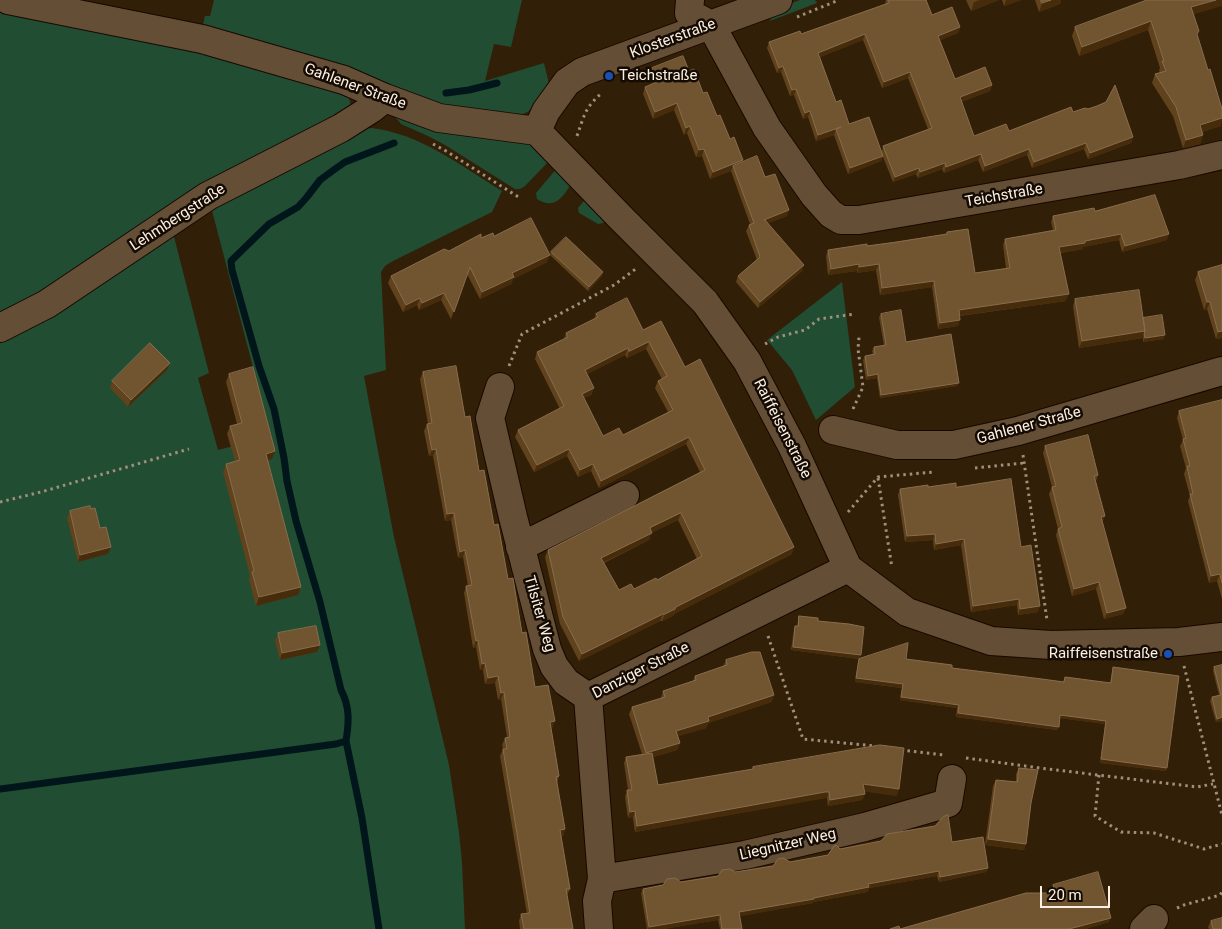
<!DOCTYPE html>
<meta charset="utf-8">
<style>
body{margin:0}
#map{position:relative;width:1222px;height:929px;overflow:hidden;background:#321f07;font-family:Roboto,sans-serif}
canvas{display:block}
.scale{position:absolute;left:1040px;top:886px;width:70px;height:22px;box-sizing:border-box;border:2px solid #fdefe1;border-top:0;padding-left:6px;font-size:15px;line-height:18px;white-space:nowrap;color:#fdefe1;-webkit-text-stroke:4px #140b03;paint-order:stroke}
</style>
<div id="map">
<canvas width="1222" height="929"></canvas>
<div class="scale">20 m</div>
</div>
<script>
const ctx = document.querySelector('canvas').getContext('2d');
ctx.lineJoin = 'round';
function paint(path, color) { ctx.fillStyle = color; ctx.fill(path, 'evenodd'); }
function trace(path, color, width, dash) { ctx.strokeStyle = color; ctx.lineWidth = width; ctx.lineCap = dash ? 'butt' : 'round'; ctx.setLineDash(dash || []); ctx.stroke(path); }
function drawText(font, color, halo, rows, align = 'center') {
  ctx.font = font + ' Roboto,sans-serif'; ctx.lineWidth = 5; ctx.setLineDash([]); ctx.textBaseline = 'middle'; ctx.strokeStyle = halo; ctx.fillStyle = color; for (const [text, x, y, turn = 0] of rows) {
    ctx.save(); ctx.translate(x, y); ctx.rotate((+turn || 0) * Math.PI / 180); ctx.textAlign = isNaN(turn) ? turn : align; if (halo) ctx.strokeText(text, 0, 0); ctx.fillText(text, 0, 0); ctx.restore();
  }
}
paint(new Path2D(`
 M214,0H522L511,47L494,44L485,81L544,63L549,84C543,93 535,110 523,114C521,115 518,115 515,116L445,106L414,96L371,77L337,64L202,29L205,16H210Z
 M800,0H815L817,3L770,21L775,9Z
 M0,10L215,53L346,92C350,99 351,104 350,112L0,320Z
 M396,118H399L525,140L534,146L550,160L525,186L520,189H515L445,145L428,136L401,124Z
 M372,128C421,134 461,166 502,191L492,212L393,261L385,266L381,272L386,370L364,376L394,537L449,765L459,832L462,862L465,929H0V343L172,229L209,373L198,378L218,450L271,436L210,203L362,129Z
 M558,167L573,181C564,195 556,211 537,199L536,193Z
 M588,196L609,216L603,223L598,224L579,213L578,208Z
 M842,282L855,387L816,420L792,370L767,340Z`), '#214d32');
trace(new Path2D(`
 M446,93L469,90L497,83
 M0,789L284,751L336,744L346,741
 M379,929L362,818L346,741C349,722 350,707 341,690L320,602L296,521L287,481L284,458L274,409L259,366L232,270L231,261L269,224L298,207L307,197L320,180L335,169L345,162L394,143`), '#00161a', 7);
const minor = new Path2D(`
 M8,0L202,39L344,80L385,98L439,118L537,131L619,216L705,302L747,361L792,446L848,568L907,612L991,641L1051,645L1179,642L1222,637
 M690,0L689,13L711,25L767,128L814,195L831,214L841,220H859L1179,165L1222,155
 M537,131L546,111L567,82L582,72L778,0
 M0,328L47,304L208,196L341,128L371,109L385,98
 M500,387L490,418L513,517L547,649L554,666L566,682L588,697
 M833,430L897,445H954L1018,431L1222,371
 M520,547L625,495
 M602,879L745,855L865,827L948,803L952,779
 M599,929L597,901L602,879L588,697L848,568
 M1144,929L1154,919`);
trace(minor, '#190800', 30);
trace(new Path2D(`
 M797,17L839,0
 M577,136C584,116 585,107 602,93
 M433,144L446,151L520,198
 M765,344L778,337L805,330L819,319L855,314
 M509,366L522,334L614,285L637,268
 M853,409L863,387L858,349L859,337
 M1023,455L1047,620
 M975,468L1024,463
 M878,478L892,568
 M0,502L41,492L189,449
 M848,512L878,477L934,472
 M768,636L803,739L875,746
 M1184,666L1222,815
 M901,750L944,755
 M966,758L1040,768L1197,787L1213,784
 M1099,775L1095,816L1121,832L1154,833L1204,849L1222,844
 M1177,908L1184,905L1220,895L1222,892`), '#9f8f7c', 3, [2.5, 4]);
trace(minor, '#644e36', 28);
paint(new Path2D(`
 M886,0H926L932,15L960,27L958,33L940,40L955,79L992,85L990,91L961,102L974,136L1009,131L1073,112L1133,137L1131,143L1088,159L1084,149L1032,168L1027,155L983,172L978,160L944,173L942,169L918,178L916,174L893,182L883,157L881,161L848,174L834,135L816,141L808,117L803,119L794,95L790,96L781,72L777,73L767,48L769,42L801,34L885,4ZM863,40L882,88L908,78L928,129L883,146L882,151L849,124L836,102L820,57Z
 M966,0H999L971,11Z
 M1002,0H1021L1004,6Z
 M1035,0H1061L1060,4L1039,12Z
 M1193,14L1197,35L1221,126L1202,132L1203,135L1200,144L1183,148L1173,116L1152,83L1155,74L1160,73L1159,70L1160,68L1148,30L1079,56L1072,36L1075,27Z
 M652,68L689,71L703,93L743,161L765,177L787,216L768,223L802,271L758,308L736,282L738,276L757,260L746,231L749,225L750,224L731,171L710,179L702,156L696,157L687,133L684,135L674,110L653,119L643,94L645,87L653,84L649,75Z
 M1095,211L1167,240L1122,252L1119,240L1083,247V249L1060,253L1066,301L960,316L958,326L938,329L932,287L880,295L876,270L857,273V271L828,275L826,256L828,250L867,246L946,234L947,232L975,273L1006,268L1003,245L1005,239L1053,230L1051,222L1053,216Z
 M494,236L547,262L513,279L511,284L480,299L467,274L451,319L441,300L419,310L417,305L403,312L388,283L391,276L481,238Z
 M551,252L602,276L588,291L550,255Z
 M1222,265V338L1216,339L1207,309L1204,310L1195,280L1198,272Z
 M1075,299L1143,318L1164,339L1143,342V338L1079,348L1073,306Z
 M596,314L643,330L685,367L792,554L674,614L673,616L662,621H660L579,661L560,624L545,557L548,550L700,472L686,444L599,488L591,471L578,477L567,456L534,472L515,437L518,430L560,409L535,359L537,352L564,339L566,333L594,319ZM646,349L662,379L658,381L655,388L668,412L623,435L603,436L584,398L591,395L594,388L587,374L625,355L627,358ZM678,520L697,559L657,580L634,589L619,590L604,563L649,540L651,533Z
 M881,314L906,342L959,383L957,386L880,398L877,378L866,380L863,360L865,356L873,355L872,351L874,347L884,346L879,317Z
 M170,363L167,370L128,407L110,388L112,381Z
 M423,372L465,417L522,633L535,687L555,721L552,728H551L559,776L557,783L565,829L563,836H561L570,889L567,895L573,929H520L519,921L521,914H527L500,756L503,749L502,745L505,738L507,737L501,699L498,700L495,683L485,684L483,670H480L476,647L473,648L464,593L466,586H468L463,557L458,558L451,520L445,521L433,456H429L424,431L427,424H428L420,379Z
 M229,374L272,459L267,461L301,587L298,595L256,606L249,580L250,576L223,472L226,464L235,461L227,434L230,426L237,424L226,382Z
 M1222,400V599L1217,581L1209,583L1188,501L1190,496L1184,474L1186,468L1180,446L1183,440L1177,418L1179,411Z
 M1045,446L1098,475L1096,481L1105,516L1102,523L1126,608L1123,614L1104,619L1096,589L1072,596L1056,535L1058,529L1049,494L1052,487L1043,453Z
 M928,487H956L1021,547L1038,612L1018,615L1017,605L971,612L961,545L934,550L933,540L905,542L898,495L900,489Z
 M91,509L100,528L108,554L78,562L67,518L70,511Z
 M799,616L818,621L859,659H906L952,668L1063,682L1065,677L1110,683L1113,667L1166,771L1100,763L1105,724L1060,718L1057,730L956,717L957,708L900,700L902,688L855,682L858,662L859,659L791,650L794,629L795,626H797Z
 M278,633L320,645L317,652L280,660L275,641Z
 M726,660L774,695L771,702L708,723L706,728L678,736L680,743L677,750L653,757L658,785L752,770L753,767L897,796L864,791L865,794L862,800L828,806L827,798H822L635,832L633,818H628L625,797L627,790H628L624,763L626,757L642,754L629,714L632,707L661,698L663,691L693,681L695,676L723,666Z
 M1222,665V721L1216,722L1210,701L1212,697L1219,695L1213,671L1214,667Z
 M1019,768L1031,803L1024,850L985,845L993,786L996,780L1016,782V774Z
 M952,842L988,868L986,872L939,882L937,876L869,888L867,892L813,902V903L739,916L742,929H720L718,920L663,929H647L641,893L643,889L773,866L790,862L828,855L840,849Z
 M1053,885L1109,922L1085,929H890H900L1052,893V890Z
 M1211,921L1222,929H1209L1208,927Z`), '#60421c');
paint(new Path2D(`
 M980,0H999L971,11L974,2Z
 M1006,0H1021L1004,6Z
 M1051,0H1061L1060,4L1039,12L1042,3Z
 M1216,0H1222V6L1188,16L1191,7Z
 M1151,21L1148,30L1079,56L1082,47Z
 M960,27L958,33L936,42L938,36Z
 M865,34L863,40L816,59L818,53Z
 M783,66L781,72L777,73L779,68Z
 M910,72L908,78L882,88L884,82Z
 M992,85L990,91L958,103L960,97Z
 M796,89L794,95L790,96L792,90Z
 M677,103L674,110L653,119L655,112Z
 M810,111L808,117L803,119L805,113Z
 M1222,118L1221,126L1197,134L1200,125Z
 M690,126L687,133L684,135L686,128Z
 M841,127L836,129L834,135L816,141L818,135Z
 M1203,135L1200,144L1183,148L1186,140Z
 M1133,137L1131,143L1088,159L1090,153Z
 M1086,143L1084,149L1032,168L1034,162Z
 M704,149L702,156L696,157L699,150Z
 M1029,149L1027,155L983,172L985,166Z
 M981,154L978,160L944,173L946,167Z
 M883,156L881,161L848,174L850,168Z
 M743,160L741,167L733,166L731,171L710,179L713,172Z
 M945,163L942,169L918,178L920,172Z
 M919,168L916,174L893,182L895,177Z
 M789,210L787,216L762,226L764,220Z
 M1121,234L1119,240L1083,247V249L1057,253L1059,247Z
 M1169,234L1167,240L1122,252L1125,246Z
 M550,255L547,262L513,279L511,284L480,299L482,292L512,273Z
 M859,264L857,271L828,275L831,269Z
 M879,264L876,270L857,273L859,267Z
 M804,265L802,271L758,308L760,302Z
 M603,272L602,276L588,291L589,287Z
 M934,281L932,287L880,295L882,288Z
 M444,293L441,300L419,310L422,303Z
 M1069,294L1066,301L957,316L959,310Z
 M420,298L417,305L403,312L406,305Z
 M1207,302H1210L1207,309L1204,310Z
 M960,320L958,326L938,329L940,323Z
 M1145,331L1143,338L1079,348L1082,341Z
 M1222,331V338L1216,339L1218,332Z
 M1165,335L1164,339L1143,342L1145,338Z
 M649,342L646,349L627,358L629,351Z
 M628,348L625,355L582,377L585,370Z
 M170,363L167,370L128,407L131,400Z
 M878,374L877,378L866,380L868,376Z
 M959,383L957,386L880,398L881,395Z
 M594,388L591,395L579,401L582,394Z
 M689,437L686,444L599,488L601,481Z
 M436,449L433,456H429L432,450Z
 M569,449L567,456L534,472L537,465Z
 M275,451L272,459L263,462L266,454Z
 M593,464L591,471L578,477L580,470Z
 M454,513L451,520L445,521L447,514Z
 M681,513L678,520L651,533L649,540L598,565L601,558L650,528Z
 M1105,516L1102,523L1101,517Z
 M935,534L933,540L905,542L907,536Z
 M964,539L961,545L934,550L936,544Z
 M111,547L108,554L78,562L80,555Z
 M794,547L792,554L674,614L676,607Z
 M465,550L463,557L458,558L460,552Z
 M1220,574L1217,581L1209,583L1211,576Z
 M1099,582L1096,589L1072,596L1074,589Z
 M301,587L298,595L256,606L259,597Z
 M1019,599L1017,605L971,612L973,606Z
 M1040,606L1038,612L1018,615L1020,609Z
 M1126,608L1123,614L1104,619L1107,613Z
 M675,609L673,616L662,621L665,614Z
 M663,614L660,621L579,661L582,654Z
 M478,640L476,647L473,648L476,641Z
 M320,645L317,652L280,660L282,653Z
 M793,647L861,655L859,659L791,650Z
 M485,663L483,670H480L482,664Z
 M498,676L495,683L485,684L488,678Z
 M856,678L903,684L902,688L855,682Z
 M504,692L501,699L498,700L501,693Z
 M774,695L771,702L708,723L706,728L673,738L676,731L708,717Z
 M901,697L959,705L957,708L900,700Z
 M958,713L1059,727L1057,730L956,717Z
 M1060,715L1106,721L1105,724L1059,718Z
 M1222,717V721L1216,722L1217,719Z
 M555,721L552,728H547L550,722Z
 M680,743L677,750L644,760L646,753Z
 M1101,759L1167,768L1166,771L1100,763Z
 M863,784L899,789L897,796L861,791Z
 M825,792H829L827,798L635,832L637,826Z
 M865,794L862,800L828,806L830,800Z
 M635,811L633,818H628L630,812Z
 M565,829L563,836L558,837L560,830Z
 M988,839L1026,844L1024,850L985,845Z
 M988,868L986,872L939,882L940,877Z
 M939,871L937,876L869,888L867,892L813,902V903L737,917L739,912L814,898L868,884Z
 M720,915L718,920L663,929H648L649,927Z
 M1111,918L1109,922L1085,929H1069Z`), '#462c0b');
const building = new Path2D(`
 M888,0H926L932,15L952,7L960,27L938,36L955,79L985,67L992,85L960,97L974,136L1006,124L1009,131L1071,107L1073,112L1085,108L1088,109L1097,106L1106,102L1115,85L1133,137L1090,153L1086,143L1034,162L1029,149L985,166L981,154L946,167L945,163L920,172L919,168L895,177L883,146L932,128L910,72L884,82L865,34L818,53L836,102L841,100L849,124L869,117L883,156L850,168L836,129L841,127L818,135L810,111L805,113L796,89L792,90L783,66L779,68L769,42L800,31L801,34L889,3Z
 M1041,0H1051L1042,3Z
 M1147,0H1216L1191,7L1199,31L1197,34L1208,70L1210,69L1222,109V118L1200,125L1203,135L1186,140L1176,107L1155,74L1166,71L1162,61H1164L1151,21L1082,47L1075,27Z
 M683,56L689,71L694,69L703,93L707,92L717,116L720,115L730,139L734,137L743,160L713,172L704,149L699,150L690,126L686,128L677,103L655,112L645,87L657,82L652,68Z
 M757,156L765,177L775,174L789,210L764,220H765L804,265L760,302L738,276L760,257L749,225L754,223L733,166Z
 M1155,195L1169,234L1125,246L1121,234L1085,241V243L1059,247L1069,294L959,310L960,320L940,323L934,281L882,288L879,264L859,267V264L831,269L828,250L867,244V246L897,242L947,234V232L968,229L975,273L1010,268L1005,239L1056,230L1053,216L1094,208L1095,211Z
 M531,218L550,255L512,273L514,277L482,292L470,267L454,312L444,293L422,303L420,298L406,305L391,276L444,249L449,251L481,234V238L493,233L494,236Z
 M566,237L603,272L589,287L551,252Z
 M1222,265V331L1218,332L1210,302H1207L1198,272Z
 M1139,290L1145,331L1082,341L1075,299Z
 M627,298L643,330L661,321L685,367L700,359L794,547L676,607L675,609L665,614H663L582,654L563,617L548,550L705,470L689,437L601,481L593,464L580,470L569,449L537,465L518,430L564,406L537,352L568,337L566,333L598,317L596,314ZM649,342L667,376L658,381L673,410L623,435L619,428L603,436L582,394L594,388L585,370L628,348L629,351ZM681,513L702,556L657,580L656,578L634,589L631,584L619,590L601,558L652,533L650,528Z
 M901,310L906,342L951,334L959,383L881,395L878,374L868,376L865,356L875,354L874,347L886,345L881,314Z
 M1162,315L1165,335L1145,338L1144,334L1145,331L1143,318Z
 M150,343L170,363L131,400L112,381Z
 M456,366L465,417L470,416L479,471L484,470L494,525L498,524L508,579L513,578L522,633L526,632L535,687L548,685L555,721L550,722L559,776L556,777L565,829L560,830L570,889H566L573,929H524L521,914L530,913L503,749H507L505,738L510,737L504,692L501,693L498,676L488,678L485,663L482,664L478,640L476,641L466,586L472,585L465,550L460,552L454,513L447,514L436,449L432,450L427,424L432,423L423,372Z
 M253,367L275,451L266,454L301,587L259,597L252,572L254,571L226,464L240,460L230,426L242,423L229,374Z
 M1222,400V583L1220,574L1211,576L1190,494H1193L1187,466H1190L1183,439L1186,438L1179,411Z
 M1088,435L1098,475L1094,476L1105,516L1101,517L1126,608L1107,613L1099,582L1074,589L1058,529L1062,527L1052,487L1056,486L1045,446Z
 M1011,479L1021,547L1031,545L1040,606L1020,609L1019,599L973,606L964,539L936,544L935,534L907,536L900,489L928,485V487L956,483V487Z
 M90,506L91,509L95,508L100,528L106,527L111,547L80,555L70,511Z
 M799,616L818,618V621L849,624L864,627L861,655L793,647L795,626H798Z
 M316,626L320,645L282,653L278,633Z
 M908,643L906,659L952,665V668L1042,679L1064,682L1065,677L1111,683L1113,667L1179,676L1167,768L1101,759L1106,721L1060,715L1059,727L958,713L959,705L901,697L903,684L856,678L859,659Z
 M752,652H760L774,695L708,717L709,721L676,731L680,743L646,753L632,707L665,697L663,691L696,680L695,676L727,665L726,660Z
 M1222,665V717L1217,719L1212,697L1221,695L1214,667Z
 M880,745L904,748L899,789L863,784L865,794L830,800L829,792H825L637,826L635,811L630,812L627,790H632L626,757L652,753L658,785L753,769V767Z
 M1019,768L1038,770L1031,803L1026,844L988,839L996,780L1017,782Z
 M948,815L952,842L983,837L988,868L940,877L939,871L868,884L869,887L814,898V899L739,912L742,929H722L720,915L649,927L643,889L663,885L667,879L675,878L681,882L718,876L722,870L730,869L735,872L773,866L778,859L783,858L790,862L828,855L834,846L836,845L840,849L881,841L887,834L935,826L943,817Z
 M1098,872L1111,918L1069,929H890L899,926L900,929L1026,893H1056L1053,885Z
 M1222,918V929H1213L1211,921Z`);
paint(building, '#715531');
trace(building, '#876d4d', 1);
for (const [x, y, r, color] of [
 [609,76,5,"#1a4fb4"],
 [1168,654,5,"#1a4fb4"]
]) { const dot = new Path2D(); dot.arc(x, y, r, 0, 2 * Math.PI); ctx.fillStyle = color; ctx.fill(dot); trace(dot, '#140b03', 2); }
drawText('15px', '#fdefe1', '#140b03', [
 ["Klosterstraße",673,39,-20],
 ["Gahlener Straße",355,87,20],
 ["Teichstraße",1004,196,-10],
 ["Lehmbergstraße",178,218,-33],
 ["Gahlener Straße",1029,426,-15],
 ["Raiffeisenstraße",782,429,63],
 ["Tilsiter Weg",539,614,74],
 ["Danziger Straße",641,671,-27],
 ["Liegnitzer Weg",788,845,-13]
]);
drawText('15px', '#fdefe1', '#140b03', [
 ["Teichstraße",619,76],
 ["Raiffeisenstraße",1158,654,"right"]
], 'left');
</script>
